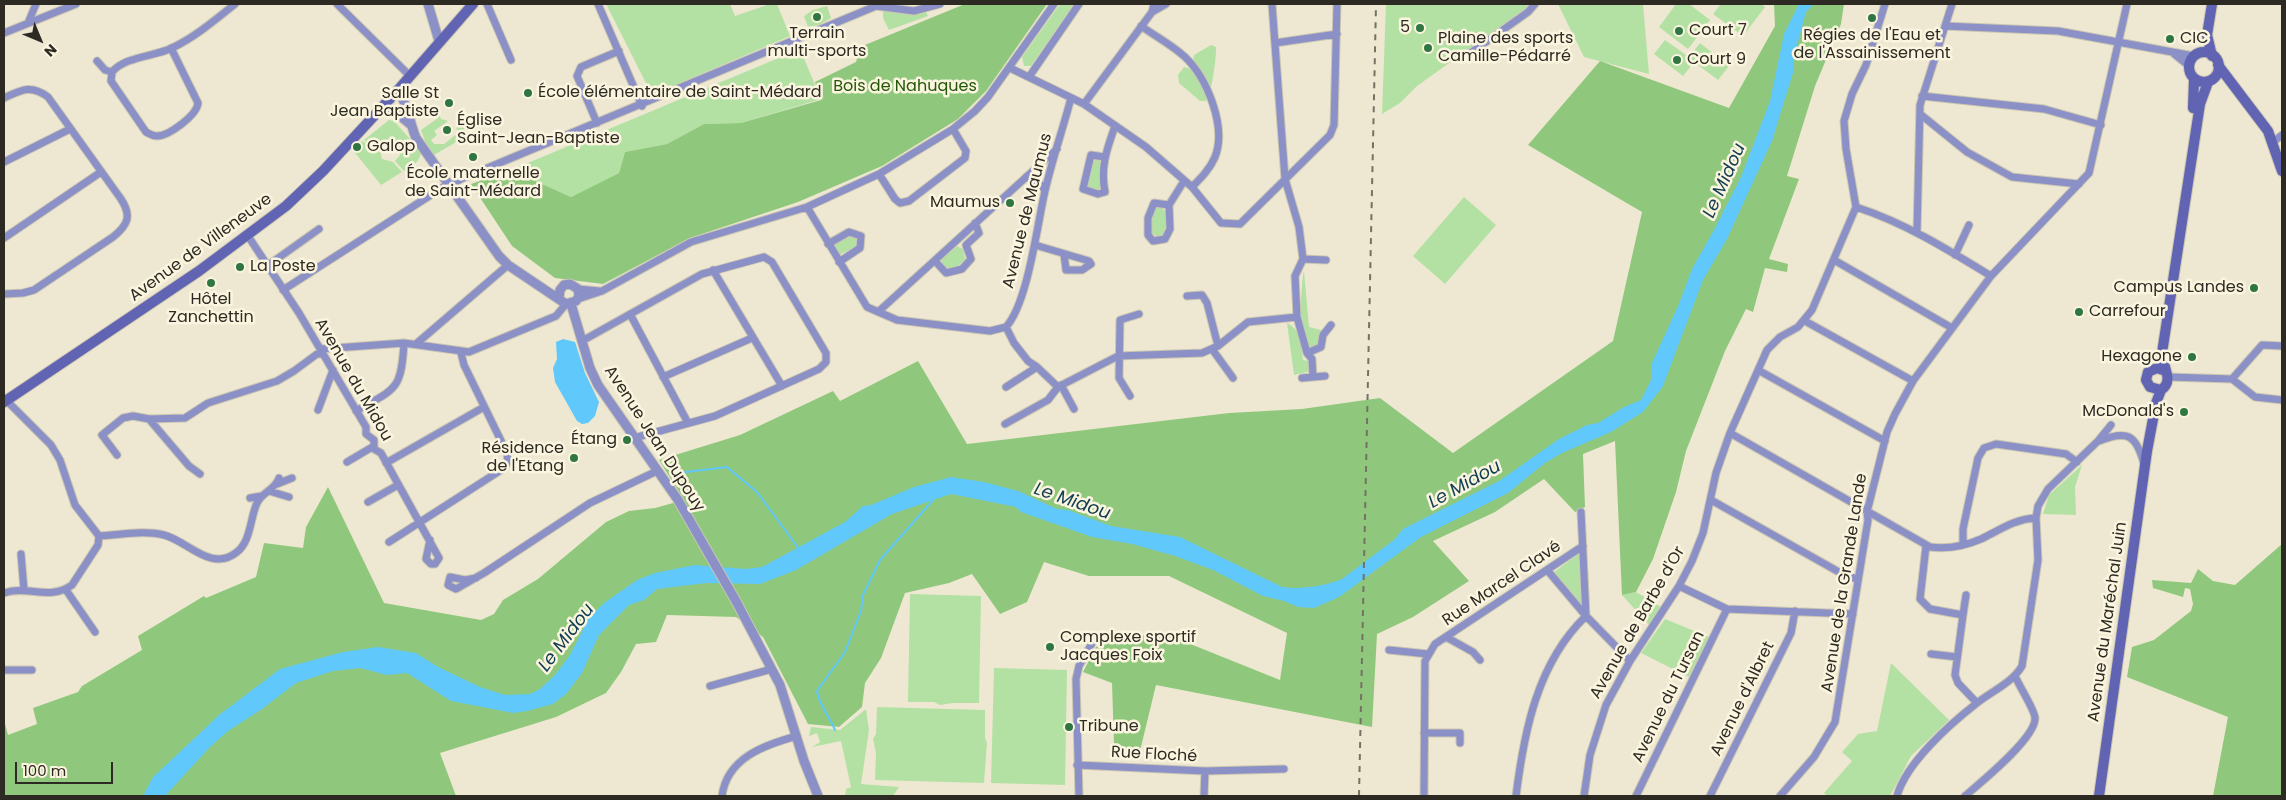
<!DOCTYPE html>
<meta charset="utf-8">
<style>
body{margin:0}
#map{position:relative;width:2286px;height:800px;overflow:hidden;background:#eee8d2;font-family:Poppins,sans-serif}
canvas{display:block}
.frame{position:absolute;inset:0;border:5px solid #2c2a22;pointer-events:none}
.north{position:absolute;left:15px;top:15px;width:50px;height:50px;-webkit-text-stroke:4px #fbf5df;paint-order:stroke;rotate:135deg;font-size:14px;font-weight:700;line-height:20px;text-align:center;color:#2c2a22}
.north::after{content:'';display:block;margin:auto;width:18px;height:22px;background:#2c2a22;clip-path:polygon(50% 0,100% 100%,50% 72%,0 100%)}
.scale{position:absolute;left:15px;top:762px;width:98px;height:22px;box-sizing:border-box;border:2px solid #2c2a22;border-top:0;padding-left:6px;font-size:15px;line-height:18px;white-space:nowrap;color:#2c2a22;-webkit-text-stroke:4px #fbf5df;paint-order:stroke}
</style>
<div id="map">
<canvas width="2286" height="800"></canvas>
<div class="frame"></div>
<div class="north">N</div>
<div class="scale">100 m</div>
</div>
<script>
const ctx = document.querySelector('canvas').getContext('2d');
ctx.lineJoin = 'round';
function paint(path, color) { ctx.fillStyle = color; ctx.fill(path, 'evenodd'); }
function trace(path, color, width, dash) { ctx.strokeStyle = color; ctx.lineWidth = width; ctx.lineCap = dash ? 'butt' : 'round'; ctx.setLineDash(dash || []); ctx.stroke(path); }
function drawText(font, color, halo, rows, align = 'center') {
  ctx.font = font + ' Poppins,sans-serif'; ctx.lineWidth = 5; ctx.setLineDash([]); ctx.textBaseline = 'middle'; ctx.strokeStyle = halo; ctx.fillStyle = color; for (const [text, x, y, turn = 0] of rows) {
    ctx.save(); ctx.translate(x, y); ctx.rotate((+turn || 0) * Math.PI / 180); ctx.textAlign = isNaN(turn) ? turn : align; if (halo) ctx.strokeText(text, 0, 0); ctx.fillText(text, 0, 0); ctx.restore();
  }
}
paint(new Path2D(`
 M606,4H730L735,16L770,4H777L790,36L652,95Z
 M1060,4H1074L1031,66H1024L1022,57Z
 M1386,4H1529L1525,9L1417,86L1400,103L1382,114Z
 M1558,4H1643L1649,74L1584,57Z
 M1676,4H1689L1710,20L1688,49L1659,27Z
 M1721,4H1762L1765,7L1743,36L1713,14Z
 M827,6L831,18L819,25L808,27L804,16L813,10Z
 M887,10L907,14L926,12L928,16L889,30L883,18V12Z
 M1665,40L1689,57L1700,43L1729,66L1718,80L1694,62L1683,76L1654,54Z
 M1211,45L1216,47C1217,50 1213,82 1211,87L1193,62L1194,55Z
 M800,49L821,99L741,123L704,124L667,144L625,152L619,173L571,197L511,170Z
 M1184,67L1191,69L1208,96L1206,101H1200L1179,83L1178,75Z
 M435,109H437L441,119L448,121L434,131L437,135L431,140L434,144H444L459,132L456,128L461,124L468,135L434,155L426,144L421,130L438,118Z
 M389,120L394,121L410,139L397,144L390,140L386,141L379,148L368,144L364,140Z
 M362,141L380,150L382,159L393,162L402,172L381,185L352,149L358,148L357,146Z
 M413,142L421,153C419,163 412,166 404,171L395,161L400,155L398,145Z
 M1098,159L1101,163L1100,188L1098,191L1086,187L1092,162Z
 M1464,197L1496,225L1445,284L1413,256Z
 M1160,206L1167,213L1165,233L1158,237L1151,233L1153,212L1156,207Z
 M849,236L857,238V246L839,255L835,244Z
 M957,246L963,249L965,259C961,265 952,270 945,268L941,260Z
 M1304,271L1309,327L1321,330L1320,345L1313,349L1308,347C1306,340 1302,331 1301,323C1300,319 1302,274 1304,271Z
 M1287,323C1302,331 1301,345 1303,360L1310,361L1311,371L1294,375Z
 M2082,465L2075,487L2076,515L2043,514L2049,495Z
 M1580,553L1582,606L1554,572Z
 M1636,592L1661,607L1650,626L1622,595Z
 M910,594L981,596L979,703H953L940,705L934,702H908Z
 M1665,619L1709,637L1689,677L1641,653Z
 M1891,663L1949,720L1911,756L1890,796H1827L1824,793L1852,761L1842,752L1858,734L1877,731Z
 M994,668L1067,670L1065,785L991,783Z
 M877,707L985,710V738L987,743L984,783L875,780L876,753L873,739L876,734Z
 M866,709L869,730L861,784L899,787L893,796H845L846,789L851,787L841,741L812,747L820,742L817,733L809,736L811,727L840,730Z`), '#b3e1a3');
paint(new Path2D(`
 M965,4H1047L986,91L958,119L882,166L798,202L690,238L603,284L555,278L512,246L471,184L511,170L571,197L619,173L625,152L667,144L704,124L741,123L821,100L815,82L856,62L860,47Z
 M1774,4H1844L1841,24L1815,86L1787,176L1799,179L1769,259L1788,264L1787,272L1765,268L1753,312L1746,309L1725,351L1686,451L1676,492L1653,559L1636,592L1622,595L1615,441L1583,454L1585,507L1575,512L1544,479L1495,512L1433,541L1469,581L1413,617L1377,634L1372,727L1156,685L1139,755L1125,757L1114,744L1112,683L1083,672L1096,647L1124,638L1163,633L1280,680L1287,633L1169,576H1089L1044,562L1027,602L1000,614L972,574L949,583L905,593L881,658L865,683L862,707L839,727L808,724L763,637L736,617L667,615L656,642L636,644L621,672L606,693L556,717L440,753L456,796H4V720L8,735L37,724L33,708L78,692L82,686L142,650L138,636L204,596L206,598L256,577L264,543L303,548L306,527L328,487L384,603L481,620L494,614L503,600L538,579L606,522L629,511L655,508L684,500L659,460L740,435L833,391L840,401L918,361L967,444L1229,413L1302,409L1380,398L1453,453L1613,341L1642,212L1528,145L1600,61L1729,108L1775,26Z
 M2282,544V796H2213L2228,717L2127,677L2132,647L2154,640L2191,611L2193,604L2190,589L2185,588L2183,597L2153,588L2152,580L2191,583L2198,569L2213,581L2235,585Z`), '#8fc87c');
paint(new Path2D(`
 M1799,4H1814L1806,12L1794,57L1793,73L1772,141L1727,239L1703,280L1663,386L1643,412L1611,432L1562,453L1545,463L1508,493L1421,537L1339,597L1314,608L1298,607L1284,601L1263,596L1213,570L1175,556L1132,544L1092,537L1021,512L1016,507L951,494L892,514L796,570L760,584L706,583L657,589L644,600L629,605L599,635L582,673L566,694L553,704L527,711L513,713L451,701L407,673L387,675L360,668L333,671L296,683L262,709L228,731L210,747L165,796H143L153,777L197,736L219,715L280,669L343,652L378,647L416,653L438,667L480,687L505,695L530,694L540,689L555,675L570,655L589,618L604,603L637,580L655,573L695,565L746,569L762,567L845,522L863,506L871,505L914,487L951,477L984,482L1018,491L1057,509L1068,510L1111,526L1180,537L1282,587C1300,590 1325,586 1342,579L1395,539L1403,529L1499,481L1559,439L1587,425L1598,423L1624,407L1641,400L1651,380L1652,363L1679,304L1692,269L1714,230L1741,177L1770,101L1784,34Z
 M563,339L575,342L585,373L599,402L595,416L588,423L582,424L577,421L555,382L553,368L557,359L556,342Z`), '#60c8fa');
trace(new Path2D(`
 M678,473L727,467L757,492L799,549
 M835,730C829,716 819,705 817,691L845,652L861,611L863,595L880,560L933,500`), '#60c8fa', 2);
const minor = new Path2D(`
 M337,4L410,76
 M487,4L511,60
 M598,4L642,106
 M1272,4L1285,179L1299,227L1303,259L1295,276L1297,317L1307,353L1312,359L1313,377L1302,378
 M879,5L876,6L914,11L940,4
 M1152,12L1166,4
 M28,23L36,4
 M1141,26C1155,36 1172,45 1185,57C1207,78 1227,127 1215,157C1210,169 1201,178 1192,187
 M1945,26L2058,31L2194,56
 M4,33L76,4
 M1275,43L1337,34
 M171,48L198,103C197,115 169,136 157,136C152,136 150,134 146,132L111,81L112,72C126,56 153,57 172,48C195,37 215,20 235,4
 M2173,53L2189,66
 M1469,54L1528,12L1535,4
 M97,61L105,70L112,72
 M1010,68L1084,104L1146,147L1192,187L1221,223L1240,224L1330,135L1334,125L1337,4
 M1029,77L1079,4
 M1922,96L2044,109L2101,125
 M4,98C21,90 31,84 48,97L121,199C132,216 128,225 113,237L34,290L23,293L4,294
 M1084,104L1152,12L1154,4
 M1920,114L1967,152L2012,177L2079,184
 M597,123L577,76L581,67L619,51
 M2273,142L2282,135
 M1104,157L1091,155L1083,189L1098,194L1105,192C1100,167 1107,149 1115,126
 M4,162L70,129
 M879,174L895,199L900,203L909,201L965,158L966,151L953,129
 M1026,177L1039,183L1045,190
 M450,186L461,179L876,6L877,4
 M1169,205L1154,203L1148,218V235L1153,241L1165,239L1170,229L1169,205L1184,181
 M807,207L867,307L897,320L990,331L1006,327
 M1856,207C1905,223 1947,249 1991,276
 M1917,231L1920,105L1952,4
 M248,236L299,313L366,427V434L374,440V449L381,453L439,558L435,564H431L426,559L430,540
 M4,238L101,172
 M828,244L849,232L861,236L860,248L839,262
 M1035,245L1089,261L1091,264L1082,270H1066L1064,254
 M1955,255L1969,225
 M1303,259L1326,260
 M1834,260L1952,328
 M935,261L946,273L962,269L971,259L966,245L979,233L975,223
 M267,266L319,229
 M713,270L782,386
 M578,289L599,291
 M283,290L448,184
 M1187,296L1202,295L1207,303L1218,346
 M578,299L602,291L691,242L807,207L879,174L953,129L975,111L988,97L1054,4
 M878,312L1057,149
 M630,314L688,423
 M1805,321L1913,381
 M1006,327L1014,343L1028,361L1037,367L1058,387L1118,356L1202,353L1218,346L1248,322L1297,317
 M1006,327C1028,303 1037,225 1045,191C1052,160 1063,129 1071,98
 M582,341L702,274L764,257L772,262L826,353V362L819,369L715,416L634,438
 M416,344L508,265
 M321,349L404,343L469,352L556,316L566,304
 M1212,349L1233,378
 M1307,353L1321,347L1323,335L1331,325
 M1758,370L1885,441
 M663,377L752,338
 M1313,377L1325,376
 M2168,377L2232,379L2255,397L2282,400
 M2232,379L2262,345L2282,346
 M1061,385L1074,409
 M1006,387L1037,367
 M1130,396L1119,378L1120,320L1139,314
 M4,398L51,445L60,460L75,505L99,536C120,535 144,530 164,535C188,541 211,573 237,552C251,541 250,518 257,503C262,492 275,490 279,478
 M318,410L333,370
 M356,411C396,388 401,391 404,343
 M149,419L189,466L200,474
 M1005,424L1048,400L1058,387
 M1730,433L1930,547C1946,549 1965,546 1981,539C2000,530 2014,519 2036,518
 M2099,441C2127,430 2136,434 2144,464
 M117,455L102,435L123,418L133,416L149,419L185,418L208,403L277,381L294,371L317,354H323
 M347,462L374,446
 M386,463L484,407
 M277,484L292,478
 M269,491L289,497
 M250,498L262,496
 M1711,500L1846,576L1858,579
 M368,502L398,485
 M1581,512L1586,616L1630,661
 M389,542L501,470L508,463L507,453L464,365L461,353
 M1963,544V529L1978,458L1984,448L1996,444L2066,454L2077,462
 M1926,546L1920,599L1930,609L1963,615L1955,675L1958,683L1977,703
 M21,554L24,590
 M476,578L465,580L450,577L448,585L456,589L484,573L590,503L657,471
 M1679,586L1727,609L1853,614
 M66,590L95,632
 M4,593C27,585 50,601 72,585L98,545L99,536
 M1963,615L1966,595
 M1446,637L1473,652L1480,660
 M1389,650L1428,654
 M1931,654L1957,657
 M4,670H32
 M710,686L772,669
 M1424,733H1460V743
 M1077,765L1205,771L1204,796
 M1205,771L1284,769
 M722,796C727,758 764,745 797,736
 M1079,796L1076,679L1079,666L1095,638
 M1424,796L1425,661L1435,644L1583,546
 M1516,796C1524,732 1537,663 1586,616L1548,571
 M1584,796L1590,755L1606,705L1630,661L1679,586L1692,561L1703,533L1716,473L1730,433L1767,350L1780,337L1798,327L1812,310L1856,207L1846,149L1844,121L1852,94L1866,65L1885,4
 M1636,796L1727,609
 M1710,796L1791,633L1795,611
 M1780,796L1814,757L1835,722L1868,520L1867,512L1887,432L1895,414L1913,381L1991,276L2089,173L2127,4
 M1897,796C1906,763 1950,724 1977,703C1992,691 2012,683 2022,666L2038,560L2036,518L2038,506L2048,489L2098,441L2111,425
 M1965,796C1980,783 2036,738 2035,718C2035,710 2019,686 2015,676`);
const tertiary = new Path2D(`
 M428,4L439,41
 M398,90C408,105 409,121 416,138L499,256L508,265L566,304L576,301L579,296L578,289L570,284L564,285L560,290L559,298
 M383,106L393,110L410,124
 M571,304L590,368L598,385L678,500L737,603L780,685L804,761L818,796`);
const secondary = new Path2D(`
 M2212,4L2207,35L2212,56
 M2189 67a15 15 0 1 1 30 0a15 15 0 1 1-30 0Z
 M2218,65L2268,131L2282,171
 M2193,108L2194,79
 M2166,371L2157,368L2148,372L2146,380L2150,387L2161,390C2175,380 2162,367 2162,353L2200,104L2208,82
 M4,402L199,271L286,206L323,171L398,90L473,4
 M2099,796L2147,451L2156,403L2161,390`);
trace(minor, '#cbc6b2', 9);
trace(tertiary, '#cbc6b2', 11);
trace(secondary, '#cbc6b2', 12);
trace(minor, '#8b90c7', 7);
trace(tertiary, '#8b90c7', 9);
trace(secondary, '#6064b3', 10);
trace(new Path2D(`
 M1359,796L1376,4`), '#757265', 2, [6, 6]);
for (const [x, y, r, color] of [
 [817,17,5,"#2f7642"],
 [1872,18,5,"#2f7642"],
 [1420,28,5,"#2f7642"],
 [1679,31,5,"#2f7642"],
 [2170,39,5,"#2f7642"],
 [1428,48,5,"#2f7642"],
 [1677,60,5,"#2f7642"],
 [528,93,5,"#2f7642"],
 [449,103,5,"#2f7642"],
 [447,130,5,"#2f7642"],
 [357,147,5,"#2f7642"],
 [473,157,5,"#2f7642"],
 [1010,203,5,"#2f7642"],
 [240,267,5,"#2f7642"],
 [211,283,5,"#2f7642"],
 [2254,288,5,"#2f7642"],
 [2079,312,5,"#2f7642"],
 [2192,357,5,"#2f7642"],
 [2184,412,5,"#2f7642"],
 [627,440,5,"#2f7642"],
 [574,458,5,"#2f7642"],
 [1050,647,5,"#2f7642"],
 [1069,727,5,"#2f7642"]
]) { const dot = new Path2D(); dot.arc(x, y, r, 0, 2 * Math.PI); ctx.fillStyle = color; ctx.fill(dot); trace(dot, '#fbf5df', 2); }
drawText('16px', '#2c2a22', '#fbf5df', [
 ["5",1410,28,"right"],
 ["Court 7",1689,31],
 ["Terrain",817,34,"center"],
 ["multi-sports",817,52,"center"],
 ["Régies de l'Eau et",1872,36,"center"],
 ["de l'Assainissement",1872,54,"center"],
 ["Plaine des sports",1438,39],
 ["Camille-Pédarré",1438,57],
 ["CIC",2180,39],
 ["Court 9",1687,60],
 ["École élémentaire de Saint-Médard",538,93],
 ["Salle St",439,94,"right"],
 ["Jean Baptiste",439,112,"right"],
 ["Église",457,121],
 ["Saint-Jean-Baptiste",457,139],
 ["Galop",367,147],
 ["École maternelle",473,174,"center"],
 ["de Saint-Médard",473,192,"center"],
 ["Maumus",1000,203,"right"],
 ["La Poste",250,267],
 ["Campus Landes",2244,288,"right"],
 ["Hôtel",211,300,"center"],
 ["Zanchettin",211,318,"center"],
 ["Carrefour",2089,312],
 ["Hexagone",2182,357,"right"],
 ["McDonald's",2174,412,"right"],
 ["Étang",617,440,"right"],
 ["Résidence",564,449,"right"],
 ["de l'Etang",564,467,"right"],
 ["Complexe sportif",1060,638],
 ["Jacques Foix",1060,656],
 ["Tribune",1079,727]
], 'left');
drawText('16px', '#235708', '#fbf5df', [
 ["Bois de Nahuques",905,87]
]);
drawText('16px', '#2c2a22', '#fbf5df', [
 ["Avenue de Maumus",1028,211,-76],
 ["Avenue de Villeneuve",201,248,-36],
 ["Avenue du Midou",353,380,60],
 ["Avenue Jean Dupouy",654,439,57],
 ["Avenue de la Grande Lande",1845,583,-81],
 ["Rue Marcel Clavé",1502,584,-34],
 ["Avenue du Maréchal Juin",2108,622,-82],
 ["Avenue de Barbe d'Or",1638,623,-60],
 ["Avenue du Tursan",1669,697,-64],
 ["Avenue d'Albret",1743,699,-64],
 ["Rue Floché",1154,755,3]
]);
drawText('italic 18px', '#103d52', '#fbf5df', [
 ["Le Midou",1725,181,-66],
 ["Le Midou",1465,485,-29],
 ["Le Midou",1072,502,19],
 ["Le Midou",567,638,-53]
]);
</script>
